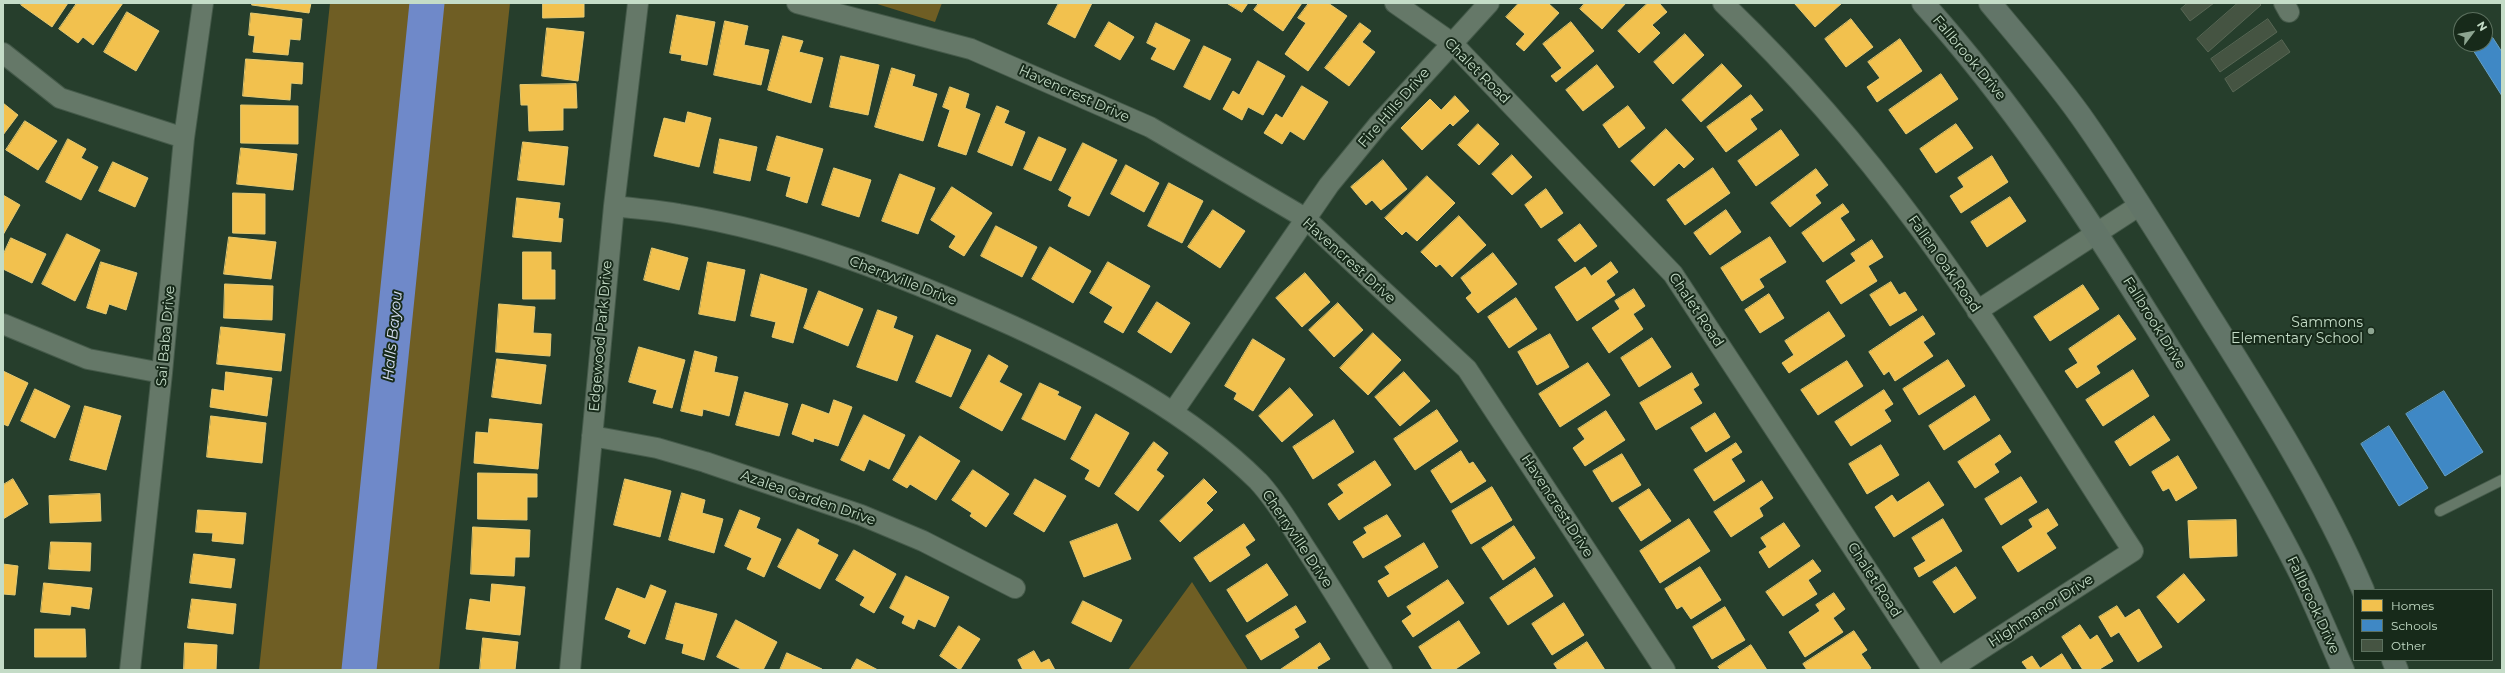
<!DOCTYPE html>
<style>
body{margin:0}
#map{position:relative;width:2505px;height:673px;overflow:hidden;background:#263e2c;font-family:Montserrat,sans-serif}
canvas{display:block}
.frame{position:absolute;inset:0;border:4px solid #c4dcc7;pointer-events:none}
.legend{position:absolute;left:2353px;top:589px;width:140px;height:72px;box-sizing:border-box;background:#172a1a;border:1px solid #5c715f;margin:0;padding:5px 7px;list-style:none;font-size:12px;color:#c4dcc7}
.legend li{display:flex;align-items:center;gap:8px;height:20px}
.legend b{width:20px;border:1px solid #5c715f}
.north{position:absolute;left:2453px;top:12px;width:40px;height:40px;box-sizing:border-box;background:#172a1a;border:1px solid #5c715f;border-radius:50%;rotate:58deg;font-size:11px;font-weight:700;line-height:16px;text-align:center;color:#c4dcc7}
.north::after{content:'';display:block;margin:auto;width:14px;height:18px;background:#8da591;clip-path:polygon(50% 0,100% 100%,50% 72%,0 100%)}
</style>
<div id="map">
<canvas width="2505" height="673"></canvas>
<div class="frame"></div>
<ul class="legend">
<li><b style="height:11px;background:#f2c14e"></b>Homes</li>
<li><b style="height:11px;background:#3f88c5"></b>Schools</li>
<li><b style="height:11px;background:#455442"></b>Other</li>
</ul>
<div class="north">N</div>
</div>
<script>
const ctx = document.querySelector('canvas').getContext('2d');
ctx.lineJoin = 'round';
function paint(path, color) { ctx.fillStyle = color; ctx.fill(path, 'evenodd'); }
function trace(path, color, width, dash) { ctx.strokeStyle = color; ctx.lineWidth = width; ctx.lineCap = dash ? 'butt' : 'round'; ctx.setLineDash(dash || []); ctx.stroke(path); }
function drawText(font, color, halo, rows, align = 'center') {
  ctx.font = font + ' Montserrat,sans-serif'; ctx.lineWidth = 4; ctx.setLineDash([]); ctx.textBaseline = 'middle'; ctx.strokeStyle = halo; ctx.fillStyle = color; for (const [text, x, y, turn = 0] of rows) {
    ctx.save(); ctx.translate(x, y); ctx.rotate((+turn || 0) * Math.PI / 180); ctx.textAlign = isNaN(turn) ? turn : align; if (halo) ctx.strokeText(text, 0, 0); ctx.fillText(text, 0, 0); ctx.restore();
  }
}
paint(new Path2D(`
 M330,3H510L439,670H259Z
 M874,3H942L935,22Z
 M1192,582L1248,670H1128Z`), '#6f5e24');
const homes = new Path2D(`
 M22,3H68L52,27L21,5Z
 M77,3H123L93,45L83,37L78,43L59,29Z
 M252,3H311L309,13L252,5Z
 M543,3H584V17L543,18Z
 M1059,3H1092L1075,38L1048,24Z
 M1227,3H1248L1242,12Z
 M1259,3H1302L1283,31L1254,10Z
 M1309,3H1328L1347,16L1308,71L1285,54L1306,23L1298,18Z
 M1519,3H1548L1559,13L1524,51L1516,44L1525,34L1506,17Z
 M1585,3H1626L1602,29L1580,9Z
 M1648,3H1659L1667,12L1652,25L1660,33L1639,53L1618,31Z
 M1796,3H1842L1815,27L1795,4Z
 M127,12L159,31L136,71L104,52Z
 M251,13L302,19L300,40L290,39L288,55L253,52L255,36L249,35Z
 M677,15L715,22L707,65L681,60L682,55L670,53Z
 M1851,19L1873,47L1846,67L1825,39Z
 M725,21L748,26L744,45L769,50L761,85L714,75Z
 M1109,22L1134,37L1120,60L1095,46Z
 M1571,22L1594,51L1556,82L1551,76L1562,68L1543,44Z
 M1156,23L1190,40L1174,70L1151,59L1157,48L1147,43Z
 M1360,23L1371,31L1362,42L1375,52L1349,86L1325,68Z
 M547,28L584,32L578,81L542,76Z
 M1685,34L1704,55L1673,84L1654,62Z
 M783,36L803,41L799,52L823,58L811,103L768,90Z
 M1900,39L1922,71L1877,102L1867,87L1880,78L1868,62Z
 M1204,46L1231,59L1210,100L1184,87Z
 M841,56L879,65L868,115L830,107Z
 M246,59L303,63L302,84L291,83L290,100L243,96Z
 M1258,61L1285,76L1263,115L1248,107L1242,120L1223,109L1233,91L1239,95Z
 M1722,64L1742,86L1701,122L1682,100Z
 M1597,65L1614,87L1583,111L1566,90Z
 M892,68L915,75L912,86L937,94L923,141L875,127Z
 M1941,74L1958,99L1906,134L1889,110Z
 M576,84L577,108H563V130L529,131L528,105H521L520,85Z
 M1302,86L1328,102L1304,140L1290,131L1282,144L1264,133L1276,114L1282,118Z
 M950,87L969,94L965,108L980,114L966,155L938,146L950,110L943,107Z
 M1751,95L1763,110L1750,119L1757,129L1726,152L1707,127Z
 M1455,96L1469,111L1453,126L1450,123L1422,150L1401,128L1430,99L1441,110Z
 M3,103L18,115L3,135Z
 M241,105L298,106V144L241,143Z
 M997,106L1009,111L1004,123L1025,132L1012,166L978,152Z
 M1628,106L1645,128L1619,148L1603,125Z
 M688,112L711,118L699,167L654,156L664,118L685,123Z
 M25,121L57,141L38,170L6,150Z
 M1478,124L1499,144L1479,165L1458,145Z
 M1956,124L1973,148L1936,173L1920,149Z
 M1666,129L1694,159L1684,168L1679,163L1654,186L1631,161Z
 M1781,130L1799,155L1756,186L1738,161Z
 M777,136L823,149L807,203L786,196L791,177L767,170Z
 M1039,137L1066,149L1051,181L1024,169Z
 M68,139L86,149L81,158L98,167L81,200L46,182Z
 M720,139L757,147L750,181L714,173Z
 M523,142L568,147L564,185L518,180Z
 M1083,143L1117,160L1089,216L1068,206L1072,197L1059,190Z
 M241,148L297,154L293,190L237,184Z
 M1512,155L1532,177L1512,195L1492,174Z
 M1992,156L2008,182L1961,213L1950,196L1964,187L1958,178Z
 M1383,160L1407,189L1381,210L1372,200L1366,205L1351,187Z
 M113,162L148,178L135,207L99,191Z
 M1126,165L1159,183L1144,212L1111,194Z
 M834,168L871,180L859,217L822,205Z
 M1713,168L1730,193L1685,225L1667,200Z
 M1816,169L1828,185L1815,195L1821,203L1790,227L1771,203Z
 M900,174L935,188L918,234L882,221Z
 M1427,176L1455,203L1417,241L1406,231L1402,235L1385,218Z
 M1169,183L1203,201L1182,243L1148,226Z
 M952,187L992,213L964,256L949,247L956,236L931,220Z
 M1546,189L1563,213L1541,228L1525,205Z
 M233,193L265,194V234L233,233Z
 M3,195L20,205L3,235Z
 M2010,197L2026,221L1987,247L1971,222Z
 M517,198L560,203L558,218L563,219L561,242L513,237Z
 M1843,204L1849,212L1840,218L1855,240L1823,262L1802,233Z
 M1213,210L1245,231L1220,268L1188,247Z
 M1726,210L1741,232L1710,255L1694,233Z
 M1459,216L1486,245L1452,277L1440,264L1436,267L1421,252Z
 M1580,224L1597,246L1575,262L1558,240Z
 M996,226L1037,247L1022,277L981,256Z
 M67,234L100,250L75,301L42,284Z
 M229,237L276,242L271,279L224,274Z
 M1770,237L1786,262L1759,279L1764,287L1742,301L1721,268Z
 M11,238L46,254L32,283L3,269V255Z
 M1872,240L1883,257L1868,266L1877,281L1841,304L1826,281L1856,261L1851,254Z
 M1050,247L1091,271L1073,303L1032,279Z
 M652,248L688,258L679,290L644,280Z
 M523,252H551V270H555V299H523Z
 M1493,253L1517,284L1478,313L1466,298L1472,293L1461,278Z
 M101,262L137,273L126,310L109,304L106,314L87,308Z
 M708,262L745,270L735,321L699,314Z
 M1108,262L1150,286L1123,333L1104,322L1113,307L1090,293Z
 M1611,262L1618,272L1606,281L1615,295L1577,321L1555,287L1585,267L1591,276Z
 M1305,273L1330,302L1302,327L1276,298Z
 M761,274L807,289L793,343L772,337L776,322L751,316Z
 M1891,282L1899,295L1905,292L1917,310L1890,326L1870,295Z
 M225,284L273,286L272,320L224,318Z
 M2083,285L2099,309L2050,341L2034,317Z
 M1634,289L1645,306L1633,314L1643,329L1609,353L1592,328L1620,309L1615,301Z
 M819,291L863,309L848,346L804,328Z
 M1769,294L1784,318L1760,333L1745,310Z
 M1516,298L1537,329L1509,348L1488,317Z
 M1157,302L1190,323L1171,353L1138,332Z
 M1338,303L1363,330L1334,357L1309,330Z
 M499,304L535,307L533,333L551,334L550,356L496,352Z
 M878,310L897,317L893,328L913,336L897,381L857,367Z
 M1829,312L1845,336L1789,373L1782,363L1794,355L1785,341Z
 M2119,315L2136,339L2096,366L2100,373L2077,388L2065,371L2078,363L2069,349Z
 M1923,316L1935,334L1923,342L1933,356L1895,381L1889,371L1884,375L1869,352Z
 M221,327L285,334L281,371L217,364Z
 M1373,333L1401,360L1368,395L1340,368Z
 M1550,334L1569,367L1537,385L1518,352Z
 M937,335L971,350L951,397L916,382Z
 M1652,338L1671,367L1639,387L1621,358Z
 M1253,339L1285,359L1253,411L1234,399L1237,393L1225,386Z
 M639,347L685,360L672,408L653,403L657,390L629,382Z
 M695,351L717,357L714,372L738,377L729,416L703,409L702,416L681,411Z
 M989,355L1008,366L999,382L1022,394L1002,431L960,408Z
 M497,359L546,365L541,404L492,397Z
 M1948,360L1965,386L1919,415L1903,389Z
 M1847,361L1863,386L1818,415L1801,390Z
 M1588,363L1610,395L1560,427L1539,394Z
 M2133,370L2149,396L2103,426L2086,400Z
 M3,371L28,383L8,426L3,424Z
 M226,372L272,378L267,416L210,407L212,389L224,391Z
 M1404,372L1430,401L1400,426L1375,397Z
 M1692,373L1699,385L1693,389L1702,403L1656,430L1640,403Z
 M1040,383L1059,392L1057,395L1081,407L1065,440L1022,419Z
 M1290,388L1313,415L1282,442L1259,416Z
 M35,389L70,406L55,438L21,421Z
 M1884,390L1893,404L1884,410L1891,421L1851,446L1835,422Z
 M745,392L788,404L779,436L736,425Z
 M1975,396L1990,420L1944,450L1929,426Z
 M834,400L852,407L838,446L814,438L813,442L792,434L802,404L829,414Z
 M85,406L121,416L106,470L70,460Z
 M1437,410L1458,441L1415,470L1394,439Z
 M1606,411L1625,440L1585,466L1573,448L1585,439L1578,429Z
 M1715,413L1730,437L1706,452L1691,428Z
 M1096,414L1129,433L1099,487L1085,479L1090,470L1071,459Z
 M864,415L905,435L889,469L869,459L864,471L841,460Z
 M211,416L266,423L262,463L207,457Z
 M2154,416L2170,440L2130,466L2115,442Z
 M490,419L542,424L538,469L474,463L476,432L488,433Z
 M1334,420L1354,452L1313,479L1293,447Z
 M2000,435L2011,452L1994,464L1999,472L1975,488L1958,462Z
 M920,436L960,461L936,500L910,484L907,488L893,480Z
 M1154,442L1168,453L1156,470L1164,476L1138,511L1115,494Z
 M1736,443L1742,452L1731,459L1745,481L1714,501L1694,470Z
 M1881,445L1899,475L1867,494L1849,464Z
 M1461,451L1469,464L1473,462L1486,481L1451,503L1431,471Z
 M1622,454L1641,485L1612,502L1593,471Z
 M2178,456L2197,488L2176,501L2169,488L2163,491L2152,472Z
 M1375,461L1391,485L1339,520L1328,504L1344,493L1338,485Z
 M973,470L1009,494L986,527L970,516L972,513L952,500Z
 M478,473L537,474V497H527V520L478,519Z
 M2021,477L2037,502L2001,525L1985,499Z
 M13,479L28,504L3,519V485Z
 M625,479L671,491L660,537L614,525Z
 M1035,479L1066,496L1044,532L1014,514Z
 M1204,479L1217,492L1206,503L1213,510L1180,542L1160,521Z
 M1762,481L1773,498L1759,508L1763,516L1731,537L1714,512Z
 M1929,482L1944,505L1894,537L1875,507L1892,495L1897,502Z
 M1492,487L1512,520L1471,544L1452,511Z
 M1649,489L1671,521L1641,541L1619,508Z
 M682,493L705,500L702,513L723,519L714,553L669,540Z
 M100,494L101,521L50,523L49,496Z
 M2048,509L2058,525L2046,533L2056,548L2018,572L2002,547L2033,527L2029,520Z
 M198,510L246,513L243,544L212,541L213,533L196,532Z
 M740,510L760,518L756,528L781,539L764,577L747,569L752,558L725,546Z
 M1387,515L1401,536L1363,558L1353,542L1367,533L1364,528Z
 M1689,519L1710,551L1660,583L1640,551Z
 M1943,519L1962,551L1919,577L1914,568L1926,561L1912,538Z
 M2236,520L2237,556L2190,558L2188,521Z
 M1784,523L1800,546L1769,568L1759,552L1767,547L1761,538Z
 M1117,524L1131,559L1084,577L1070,542Z
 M1244,524L1255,540L1245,547L1250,555L1210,582L1194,558Z
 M1514,526L1535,558L1503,580L1482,548Z
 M473,527L530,530L529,557H515L514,576L471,574Z
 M798,529L819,540L817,544L838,555L820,589L778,567Z
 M51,542L91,543L90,571L49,569Z
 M1424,543L1438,567L1388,597L1378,581L1390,574L1385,567Z
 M854,550L896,574L874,613L860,605L865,597L836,580Z
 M194,554L235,559L231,588L190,583Z
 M1813,560L1821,571L1808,580L1817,594L1783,616L1766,592Z
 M3,564L18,566L15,595L3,594Z
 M1267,564L1288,595L1247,622L1227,590Z
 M1700,567L1721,600L1691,619L1682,606L1677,609L1665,589Z
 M1956,567L1976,598L1954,613L1933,582Z
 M1535,568L1553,596L1508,625L1490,598Z
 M2184,574L2205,600L2178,623L2157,597Z
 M906,576L949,597L935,627L918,619L914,629L902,623L905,616L890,608Z
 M1448,580L1464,603L1413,637L1402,621L1412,614L1407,607Z
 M44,583L92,588L89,609L71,606L70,615L41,612Z
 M492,584L525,587L520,635L466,629L470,599L490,602Z
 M651,585L666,591L645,644L628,637L631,630L605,619L617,588L645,599Z
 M1834,593L1845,609L1833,618L1843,632L1805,657L1789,632L1820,611L1816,605Z
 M192,599L236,604L233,634L188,628Z
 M1083,601L1122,620L1111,642L1072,623Z
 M676,603L717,614L704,660L682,653L684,644L666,639Z
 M1564,603L1584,635L1552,655L1532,624Z
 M1296,606L1306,622L1294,629L1299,637L1261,660L1246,636Z
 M2117,606L2125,618L2139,609L2162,647L2138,662L2119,632L2111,637L2099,617Z
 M1725,607L1745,640L1712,659L1693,627Z
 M736,620L777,642L763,670H743L717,657Z
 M1459,621L1480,653L1454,670H1433L1419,647Z
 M2080,625L2090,640L2097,635L2113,661L2098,670H2083L2062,637Z
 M959,626L980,639L960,670L940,656Z
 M35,629H85L86,657H35Z
 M1854,631L1867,650L1861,654L1871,668L1868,670H1807L1803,664Z
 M483,638L518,642L515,670H480Z
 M1587,642L1605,670H1558L1554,664Z
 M185,643L217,645L216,670H184Z
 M1320,643L1330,659L1317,667L1318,670H1280Z
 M1751,645L1767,670H1721L1718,667Z
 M1034,651L1041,663L1049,659L1055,670H1023L1018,660Z
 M787,653L822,669V670H780Z
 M2062,654L2072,670H2028L2022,662L2032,656L2040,668Z
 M857,659L878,670H851Z`);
paint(homes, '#f2c14e');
trace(homes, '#e4c972', 1);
const schools = new Path2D(`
 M2493,38L2502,52V96L2473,50Z
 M2444,391L2483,452L2445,476L2406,414Z
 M2389,426L2428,488L2399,506L2361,444Z`);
paint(schools, '#3f88c5');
trace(schools, '#67a1c6', 1);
trace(new Path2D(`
 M359,670L427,3`), '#6f89c9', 35);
const building = new Path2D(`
 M2188,3H2214L2190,21L2181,9Z
 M2238,3H2259L2261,5L2208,52L2197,39Z
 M2268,19L2277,32L2220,72L2211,59Z
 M2282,40L2290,52L2233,92L2225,79Z`);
paint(building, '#455442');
trace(building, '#586755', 1);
const service = new Path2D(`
 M2440,511L2502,480`);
const minor = new Path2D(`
 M797,3L971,49L1150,127L1305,218L1467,369L1665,670
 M1395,3L1452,43L1673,274L1933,670
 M1723,3C1794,71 1859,146 1918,226C1995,330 2062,442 2133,551L1949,670
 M2284,3L2289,12
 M3,53L60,98L184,138
 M614,206C636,209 658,210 679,214C795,233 906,278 1013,326C1100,366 1189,413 1258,481C1276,500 1290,525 1304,546C1331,587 1356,629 1382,670
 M1977,311L2140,205
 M3,324L88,359L162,373
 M1173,412L1329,185L1378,125L1489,3
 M592,436L657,448L705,462L861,515L923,541L1015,588
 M130,670L162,373L184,138L203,3
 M570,670L614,206L638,3`);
const secondary = new Path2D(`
 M1923,3C2011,101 2083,210 2153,322C2205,406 2259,490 2303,579C2317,609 2330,640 2343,670
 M1990,3C2021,40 2052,76 2080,115C2126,180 2167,248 2209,315C2265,404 2322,494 2363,590
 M2393,660L2397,670`);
trace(service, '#455a4a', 12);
trace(minor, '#455a4a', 22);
trace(secondary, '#455a4a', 24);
trace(service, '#657868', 10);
trace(minor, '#657868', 20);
trace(secondary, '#627568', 22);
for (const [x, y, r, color] of [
 [2371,331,4,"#8da591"]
]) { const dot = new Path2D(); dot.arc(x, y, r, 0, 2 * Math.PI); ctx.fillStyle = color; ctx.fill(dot); trace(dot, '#172a1a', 1.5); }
drawText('14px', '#c4dcc7', '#172a1a', [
 ["Fallbrook Drive",1969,58,50],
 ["Chalet Road",1477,71,45],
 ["Havencrest Drive",1074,94,24],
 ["Fire Hills Drive",1394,108,-49],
 ["Havencrest Drive",1349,261,42],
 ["Fallen Oak Road",1944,264,55],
 ["Cherryville Drive",903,281,21],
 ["Chalet Road",1696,310,56],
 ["Fallbrook Drive",2154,323,58],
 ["Sai Baba Drive",166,336,-85],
 ["Edgewood Park Drive",601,336,-85],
 ["Azalea Garden Drive",808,498,19],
 ["Havencrest Drive",1557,506,57],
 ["Cherryville Drive",1297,539,56],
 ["Chalet Road",1874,580,57],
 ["Fallbrook Drive",2313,605,65],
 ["Highmanor Drive",2041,611,-33]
]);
drawText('14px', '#c4dcc7', '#172a1a', [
 ["Sammons",2363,323],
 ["Elementary School",2363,339]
], 'right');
drawText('italic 15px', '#d9e1f5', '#172a1a', [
 ["Halls Bayou",393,336,-84]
]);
</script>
